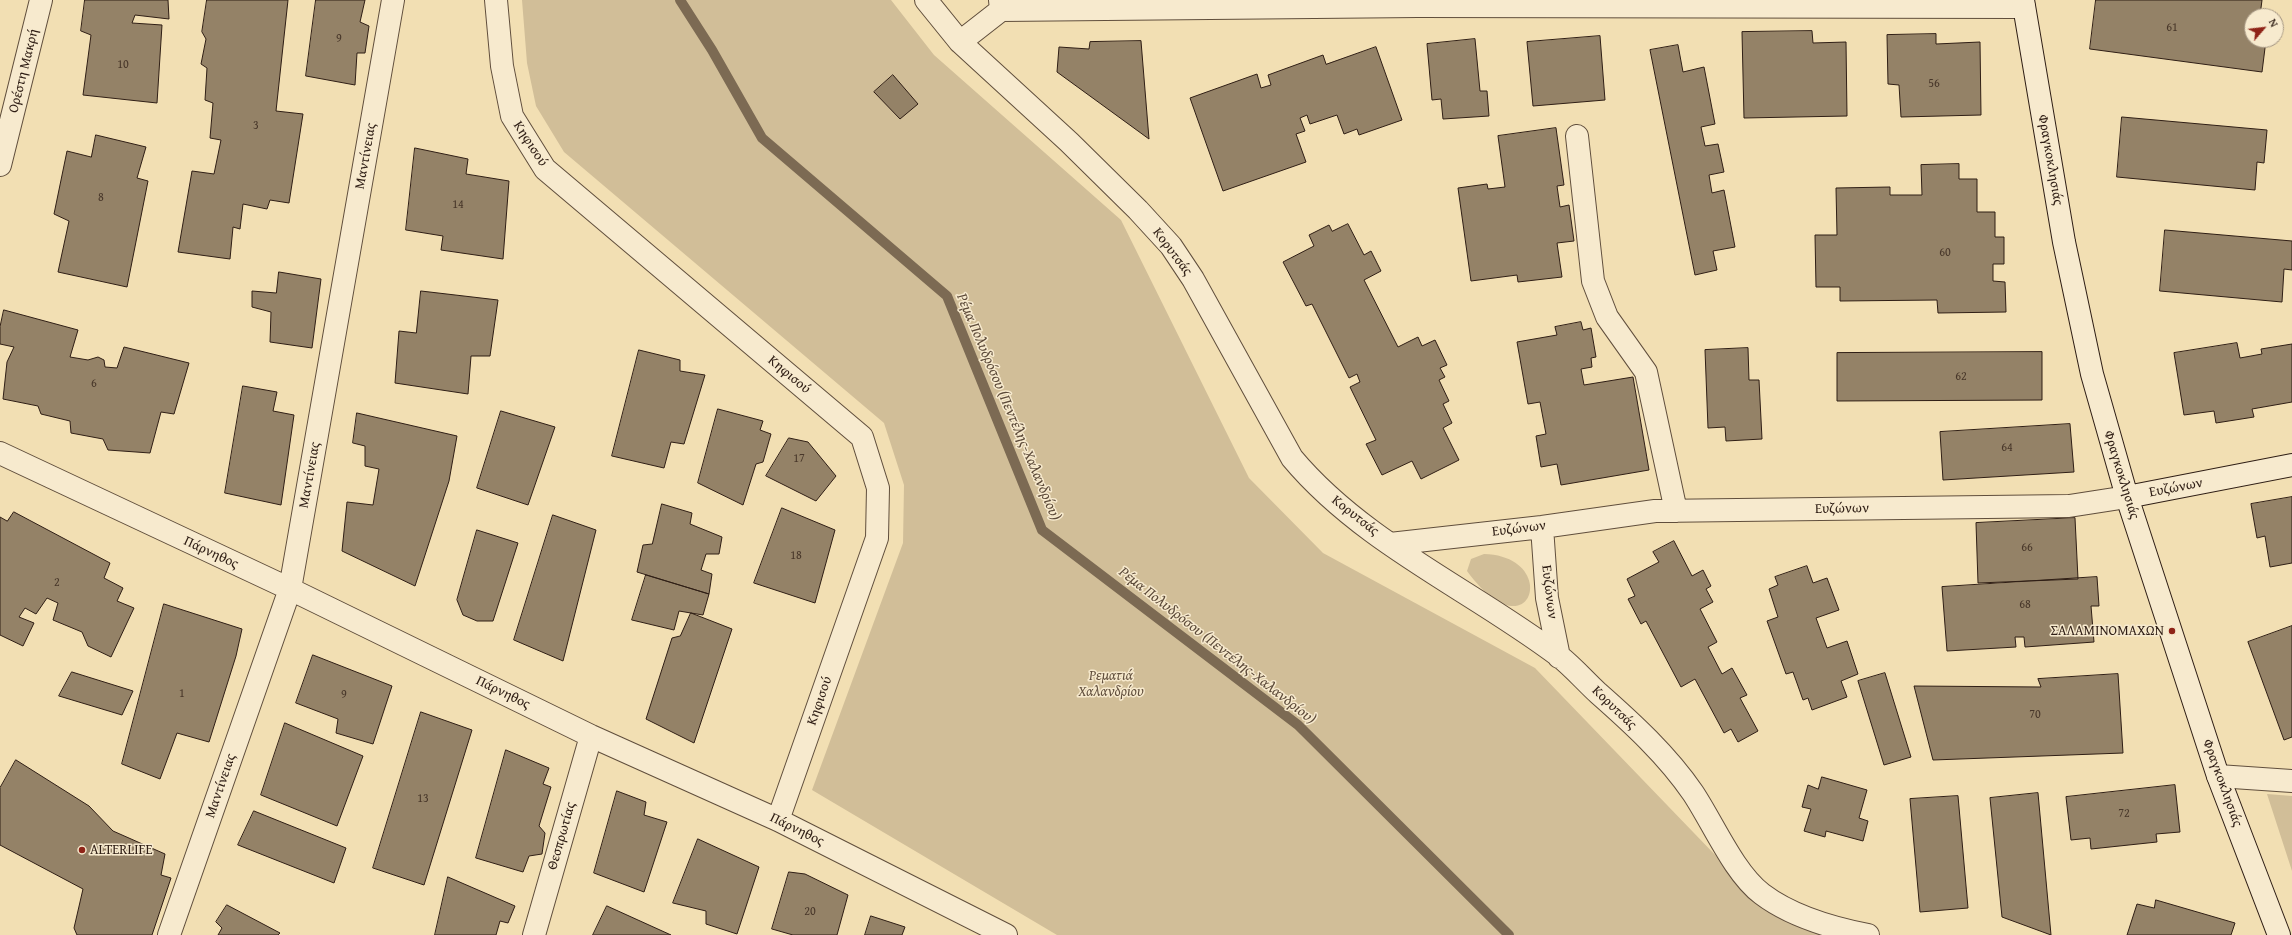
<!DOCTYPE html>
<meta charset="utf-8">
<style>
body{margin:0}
#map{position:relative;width:2292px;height:935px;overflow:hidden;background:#f2dfb3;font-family:"Gentium Book Plus",serif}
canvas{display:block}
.north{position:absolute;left:2244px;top:8px;width:40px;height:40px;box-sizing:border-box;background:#f7eace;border:1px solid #a79884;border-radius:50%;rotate:62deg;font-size:11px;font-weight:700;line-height:16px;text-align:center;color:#2f1e15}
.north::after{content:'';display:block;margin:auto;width:14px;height:18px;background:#8f2418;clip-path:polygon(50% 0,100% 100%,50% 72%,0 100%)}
</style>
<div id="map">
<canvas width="2292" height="935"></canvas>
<div class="north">N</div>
</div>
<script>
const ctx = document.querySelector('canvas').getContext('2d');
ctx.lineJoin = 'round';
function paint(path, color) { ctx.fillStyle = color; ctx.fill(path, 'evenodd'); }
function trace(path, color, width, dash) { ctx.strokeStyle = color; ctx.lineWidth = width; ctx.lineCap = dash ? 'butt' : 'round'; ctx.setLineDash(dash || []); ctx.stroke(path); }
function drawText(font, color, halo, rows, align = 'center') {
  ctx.font = font + ' "Gentium Book Plus",serif'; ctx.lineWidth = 3; ctx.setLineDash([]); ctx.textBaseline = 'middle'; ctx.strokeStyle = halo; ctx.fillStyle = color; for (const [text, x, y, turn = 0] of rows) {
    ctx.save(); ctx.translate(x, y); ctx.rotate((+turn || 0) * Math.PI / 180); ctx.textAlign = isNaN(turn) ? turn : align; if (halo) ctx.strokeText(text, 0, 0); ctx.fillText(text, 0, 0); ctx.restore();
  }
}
paint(new Path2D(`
 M522,0H891L934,55L1121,220L1249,478L1323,553L1535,668L1773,915L1836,935H1057L812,790L903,543L904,485L884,423L564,152L536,106L527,63Z
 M1484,554C1562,556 1531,658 1467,571L1471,559Z
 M2267,794L2292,796V871Z`), '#d1be98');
trace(new Path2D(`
 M680,0L712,50L762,138L947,296L1042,530L1298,725L1509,935`), '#7c6a53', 10);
const building = new Path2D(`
 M85,0H168L169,19L135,15L132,23L162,25L157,103L83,95L91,35L81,31Z
 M207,0H288L276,111L303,114L289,203L270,200L267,209L243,204L240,229L233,227L230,259L178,252L192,171L214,174L221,140L210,138L213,103L205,100L207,68L201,64L206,39L202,32Z
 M316,0H365L360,22L369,26L365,53H357L355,85L306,76Z
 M2096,0H2262L2260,16H2252V40H2266L2262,72L2090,49Z
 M1812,31L1813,43L1846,42L1847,116L1744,118L1742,32Z
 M1936,34V44L1980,42L1981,115L1901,117L1899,85L1888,84L1887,35Z
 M1600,36L1605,100L1533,106L1527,42Z
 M1475,39L1480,91H1487L1489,116L1443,119L1441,99L1432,100L1427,44Z
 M1141,41L1149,139L1057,72L1059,47L1089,49L1090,42Z
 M1678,45L1683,72L1704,67L1715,124L1701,127L1705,146L1718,144L1724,172L1709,175L1712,193L1724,190L1735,247L1713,251L1717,270L1695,275L1650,50Z
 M1376,47L1402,120L1359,135L1357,129L1344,134L1337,115L1310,124L1307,115L1300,118L1305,131L1296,134L1306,162L1223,191L1190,98L1257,74L1261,88L1271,85L1268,75L1323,55L1326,64Z
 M893,75L918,104L900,119L874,92Z
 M2122,117L2267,130L2264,163L2257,162L2255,190L2117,177Z
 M1556,128L1564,185L1557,186L1560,207L1569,205L1574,241L1557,243L1562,277L1518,282L1517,275L1471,281L1458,188L1487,184L1488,189L1505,187L1498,136Z
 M96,135L146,147L137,178L148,181L127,287L58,272L69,221L54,214L67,151L91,157Z
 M415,148L468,159L466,174L509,181L503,259L441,250L443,236L406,230Z
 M1959,164V179H1977V212H1995V237H2004V264H1993V281L2005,282L2006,312L1938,313L1937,300L1840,301V287H1816L1815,235H1837L1836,188L1890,187V195H1922L1921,165Z
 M1348,224L1364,255L1371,251L1381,271L1364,280L1398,347L1418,337L1422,346L1435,340L1447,365L1440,368L1445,377L1439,380L1449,401L1443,404L1452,423L1443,428L1459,460L1421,479L1412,461L1382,475L1366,444L1376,440L1350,387L1360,382L1357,374L1349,378L1312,304L1306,306L1283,262L1314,246L1309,235L1329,225L1332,231Z
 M2165,230L2292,241V270L2284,269L2282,302L2160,291Z
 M279,272L321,279L312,348L270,342L271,312L252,307V291L276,293Z
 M421,291L498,300L490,356H471L468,394L395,383L399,331L416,333Z
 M4,310L78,330L70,357L88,360L98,357L104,360L105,367L117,368L124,347L189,363L174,414L161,412L150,453L108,450L103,439L71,433L70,421L41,414L38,406L3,399L7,362L14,347L0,344V327Z
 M1581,322L1583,330L1591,328L1596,357L1591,358L1592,367L1581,369L1584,385L1633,377L1649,470L1561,485L1557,464L1541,467L1536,436L1546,434L1540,402L1528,404L1517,342L1557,335L1555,327Z
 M2237,343L2240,358L2262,354L2261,349L2292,344V402L2252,409L2254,417L2216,423L2214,411L2184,415L2174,353Z
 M1748,348L1749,380H1759L1762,439L1726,441L1725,427L1708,428L1705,350Z
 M639,350L680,360V371L705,375L684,444L671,442L664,468L612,456Z
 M2042,352V400L1837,401V353Z
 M243,386L277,392L273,411L294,415L281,505L225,493Z
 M718,409L763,421L760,430L771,434L763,462L756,464L743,505L698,483Z
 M501,411L555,427L528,505L477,488Z
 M357,413L457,436L449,481L415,586L342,551L347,502L373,505L379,469L365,466V446L353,443Z
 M2070,424L2074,472L1943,480L1940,432Z
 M789,438L808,442L836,476L816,501L766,476Z
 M2292,497V563L2270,567L2265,536L2257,538L2251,504Z
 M662,504L692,513L690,524L722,537L719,554H706L701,570L712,574L709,594L637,572L643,545L652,544Z
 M782,508L835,530L815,603L754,583Z
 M14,512L110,563L104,578L123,588L117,601L134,608L111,657L88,646L82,632L53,620L58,603L47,598L36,614L25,608L19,617L34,623L23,646L0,635V517L7,521Z
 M553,515L596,530L563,661L514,640Z
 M2075,518L2078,579L1978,583L1976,523Z
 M477,530L518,543L493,621H477L463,615L457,600Z
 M1674,541L1692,576L1703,570L1711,586L1706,589L1713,602L1700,609L1717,642L1708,647L1722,674L1732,668L1747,695L1740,698L1758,731L1738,742L1731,729L1724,733L1695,679L1681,687L1646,621L1641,624L1628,599L1635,596L1627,579L1659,562L1653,552Z
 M1807,566L1813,583L1827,578L1839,610L1816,618L1827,648L1847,641L1858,674L1841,681L1847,697L1812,710L1808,698L1803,700L1793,672L1786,674L1767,621L1778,617L1769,589L1778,585L1775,577Z
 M646,575L709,594L703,615L679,611L674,630L632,620Z
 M2097,577L2099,606H2091L2094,642L2025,647L2024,637H2015L2016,647L1947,651L1942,587Z
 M164,604L242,629L236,656L209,742L177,733L160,779L122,764Z
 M691,613L732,629L694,743L646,719L672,638L680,636Z
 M2292,626V737L2284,740L2248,642Z
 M313,655L392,686L373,744L336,733L338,719L296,703Z
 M72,672L133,691L122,715L59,696Z
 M1885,673L1911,757L1884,765L1858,681Z
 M2118,674L2123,753L1933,760L1914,686L2041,687L2038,679Z
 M421,712L472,730L424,885L373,868Z
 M285,723L363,756L337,826L261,795Z
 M506,750L549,768L543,784L551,787L539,826L545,833L542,854L529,856L523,872L476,858Z
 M16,760L89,806L113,831L165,854L161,875L171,878L152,935H77L74,928L83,889L0,845V788Z
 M1822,777L1867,790L1859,818L1868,821L1863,841L1826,831L1825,837L1804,831L1811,809L1802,807L1808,785L1818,789Z
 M2175,785L2180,832L2156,834L2157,842L2091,849L2090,838L2071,840L2066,797Z
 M617,791L646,802L644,815L667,822L644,892L594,873Z
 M2038,793L2051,935L2002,917L1990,798Z
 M1958,796L1968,908L1920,912L1910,799Z
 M254,811L346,848L334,883L238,845Z
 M698,839L759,867L737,934L706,924V911L673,903Z
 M789,872L805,874L848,895L837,935H793L772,929Z
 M448,877L515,906L508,923L500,921L496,935H435Z
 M2156,900L2235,923L2231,935H2127L2137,904L2154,908Z
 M227,905L280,933L278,935H218L222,928L216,922Z
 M607,906L671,935H593Z
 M871,916L905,927L902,935H865Z`);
paint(building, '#948267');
trace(building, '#2f1e15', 1);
const street = new Path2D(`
 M496,0L502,66L512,116L545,169L862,437L878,488L877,538L778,820
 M926,0L960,42L1069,142L1138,210L1171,246L1193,279L1292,458C1363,543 1472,590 1559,656C1573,667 1585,681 1598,693C1632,723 1667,755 1693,793C1713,823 1734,873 1762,894C1791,916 1832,928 1868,935
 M1001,10L1418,6L2024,7
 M960,42L1001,10L1000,0
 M1577,136L1593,281L1607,317L1646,372L1676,511
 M0,165L41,0
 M0,453L290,589L591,736L778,820L1006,935
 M1542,527L1547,598L1559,657
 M1390,544L1542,527L1655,511L2069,506L2127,497
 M2218,776L2292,781
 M169,935L290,589L393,0
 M534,935L591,736`);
const secondary = new Path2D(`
 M2023,0L2064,242L2092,374L2127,497L2218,776L2279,935
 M2127,497L2292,465`);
trace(street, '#604e3c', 24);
trace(secondary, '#2f1e15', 24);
trace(street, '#f7eace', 22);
trace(secondary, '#f7eace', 22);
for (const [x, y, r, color] of [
 [2172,631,4,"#8f2418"],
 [82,850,4,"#8f2418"]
]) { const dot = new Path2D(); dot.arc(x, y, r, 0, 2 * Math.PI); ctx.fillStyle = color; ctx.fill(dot); trace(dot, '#f7eace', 1.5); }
drawText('12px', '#48372a', null, [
 ["61",2172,28],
 ["9",339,39],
 ["10",123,65],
 ["56",1934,84],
 ["3",256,126],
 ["8",101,198],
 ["14",458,205],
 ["60",1945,253],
 ["62",1961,377],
 ["6",94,384],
 ["64",2007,448],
 ["17",799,459],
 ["66",2027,548],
 ["18",796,556],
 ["2",57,583],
 ["68",2025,605],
 ["1",182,694],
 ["9",344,695],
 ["70",2035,715],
 ["13",423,799],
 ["72",2124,814],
 ["20",810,912]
]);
drawText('14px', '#2f1e15', '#f7eace', [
 ["Ορέστη Μακρή",24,71,-76],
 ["Κηφισού",530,144,57],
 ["Μαντίνειας",366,156,-80],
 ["Φραγκοκλησιάς",2050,160,80],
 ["Κορυτσάς",1172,252,53],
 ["Κηφισού",789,375,40],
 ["Μαντίνειας",310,475,-80],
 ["Φραγκοκλησιάς",2121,475,73],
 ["Ευζώνων",2176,488,-11],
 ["Ευζώνων",1842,509,-1],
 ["Κορυτσάς",1355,516,38],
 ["Ευζώνων",1519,529,-7],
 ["Πάρνηθος",211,553,25],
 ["Eυζώνων",1549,592,83],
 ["Πάρνηθος",503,693,26],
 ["Κηφισού",820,701,-71],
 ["Κορυτσάς",1614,708,44],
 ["Φραγκοκλησιάς",2222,783,70],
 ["Μαντίνειας",221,786,-71],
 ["Πάρνηθος",797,830,26],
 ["Θεσπρωτίας",562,836,-74]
]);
drawText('14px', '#2f1e15', '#f7eace', [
 ["ΣΑΛΑΜΙΝΟΜΑΧΩΝ",2164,631],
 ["ALTERLIFE",90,850,"left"]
], 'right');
drawText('italic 14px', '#604e3c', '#f7eace', [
 ["Ρεματιά",1111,676],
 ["Χαλανδρίου",1111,692]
]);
drawText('italic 15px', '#5c4a39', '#f7eace', [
 ["Ρέμα Πολυδρόσου (Πεντέλης-Χαλανδρίου)",1008,407,67],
 ["Ρέμα Πολυδρόσου (Πεντέλης-Χαλανδρίου)",1217,646,38]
]);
</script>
